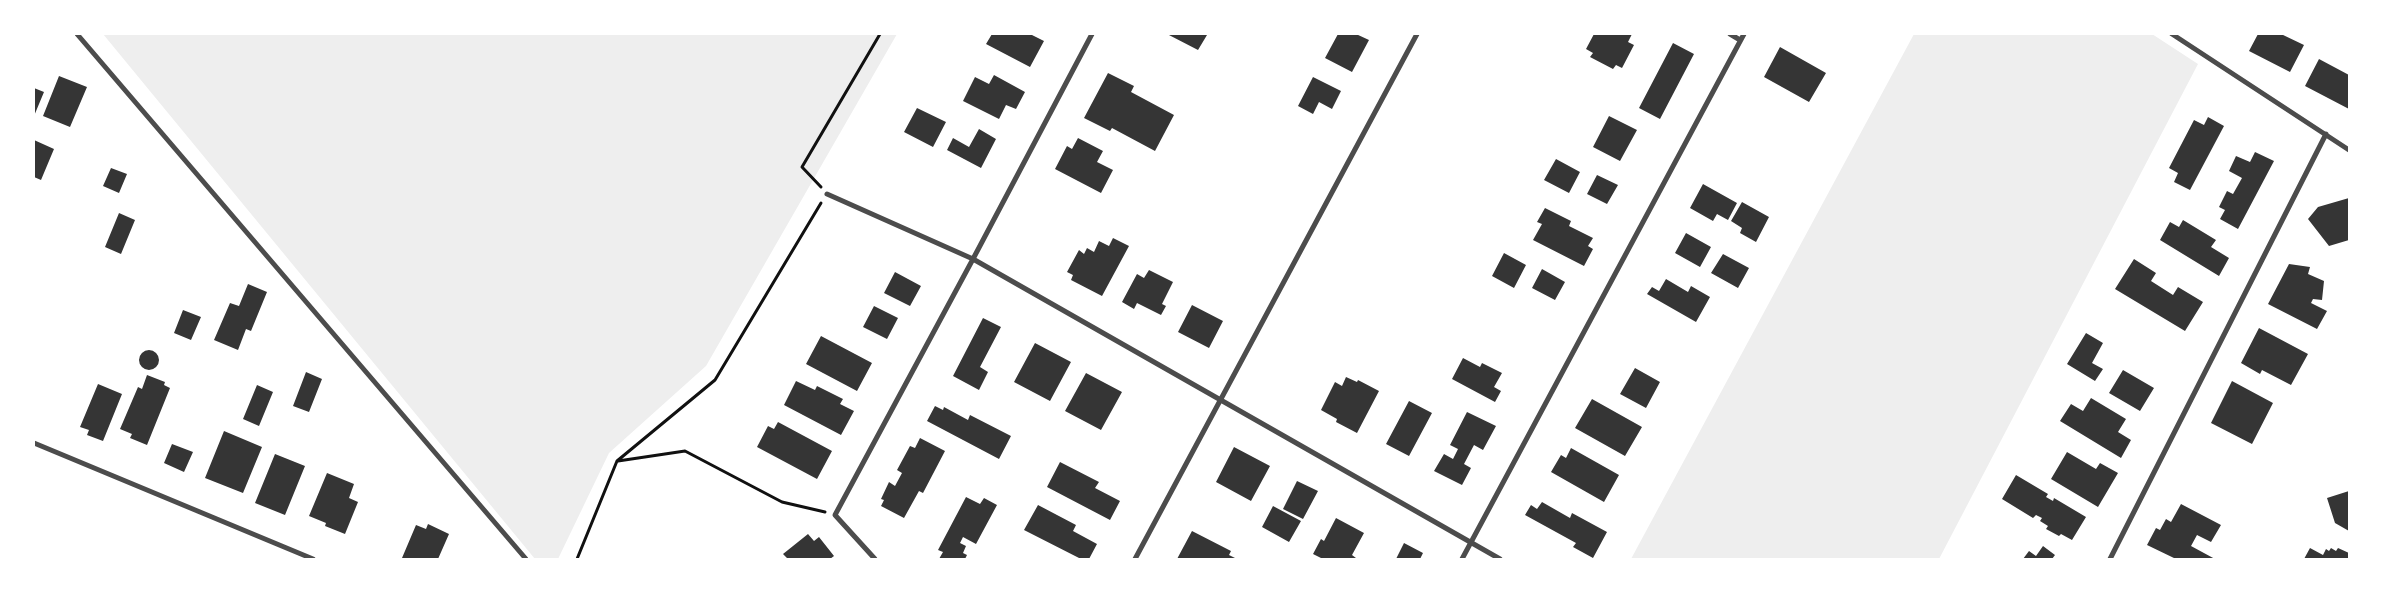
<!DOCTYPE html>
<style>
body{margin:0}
#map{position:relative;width:2383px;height:593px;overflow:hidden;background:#fff;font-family:Karla,sans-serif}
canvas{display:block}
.frame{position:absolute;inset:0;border:35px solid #fff;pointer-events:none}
</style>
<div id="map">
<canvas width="2383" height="593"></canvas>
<div class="frame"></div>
</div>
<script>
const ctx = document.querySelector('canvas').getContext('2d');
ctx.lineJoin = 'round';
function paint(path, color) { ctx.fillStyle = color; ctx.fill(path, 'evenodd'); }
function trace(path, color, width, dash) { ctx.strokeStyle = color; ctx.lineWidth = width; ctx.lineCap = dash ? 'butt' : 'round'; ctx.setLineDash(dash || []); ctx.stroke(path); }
paint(new Path2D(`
 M103,34H897L706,366L609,453L558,559H535Z
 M1914,34H2152L2198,64L1939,559H1631Z`), '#eee');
paint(new Path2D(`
 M992,34H1030L1044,41L1030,67L986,44Z
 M1167,34H1205L1207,35L1198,50Z
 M1338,34H1356L1369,40L1352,72L1325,58Z
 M1594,34H1632L1628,42L1634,45L1622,68L1616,65L1613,69L1590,57L1593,53L1586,49Z
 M2258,34H2281L2304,45L2290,72L2249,51Z
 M1673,43L1694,54L1660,119L1639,108Z
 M1780,47L1826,73L1809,102L1764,77Z
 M2319,59L2349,75V109L2305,86Z
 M1108,73L1134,86L1131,92L1174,115L1155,151L1112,128L1110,131L1084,118Z
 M994,75L1025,92L1016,109L1006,105L999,119L963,101L975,77L989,84Z
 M59,76L87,87L70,127L43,116Z
 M1313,77L1341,91L1332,109L1319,102L1313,114L1298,106Z
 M34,88L44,92L34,116Z
 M917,108L946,122L933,147L904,132Z
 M1609,116L1637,130L1620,161L1593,147Z
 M2208,117L2224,126L2190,190L2174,182L2178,173L2169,168L2194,120L2204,125Z
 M979,129L996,139L981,168L947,150L953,138L969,147Z
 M1078,138L1103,151L1097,162L1113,170L1101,193L1055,169L1067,146L1072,149Z
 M34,140L54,149L41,180L34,177Z
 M2255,152L2274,161L2238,229L2220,219L2225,210L2219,207L2227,191L2233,194L2242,178L2229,171L2236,156L2250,162Z
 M1556,159L1580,172L1569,193L1544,180Z
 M111,168L127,174L119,193L103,186Z
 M1597,175L1618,185L1607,204L1587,194Z
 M1703,184L1737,203L1728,220L1717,214L1713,221L1690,208Z
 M2349,198V240L2329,246L2308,219L2318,207Z
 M1742,202L1769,217L1756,242L1740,233L1742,228L1731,221Z
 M1545,208L1571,221L1569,226L1593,238L1588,246L1593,249L1584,266L1533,240L1542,224L1537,222Z
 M119,213L135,220L121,254L105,247Z
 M2183,220L2216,240L2211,247L2229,258L2219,276L2160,240L2170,222L2179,227Z
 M1686,233L1711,247L1700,267L1675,253Z
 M1113,238L1129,246L1102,296L1071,280L1073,275L1067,272L1079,250L1084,254L1087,248L1094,252L1099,241L1109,246Z
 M1504,253L1526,265L1514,288L1492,276Z
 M1723,254L1749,268L1738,288L1711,273Z
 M2134,259L2156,273L2151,281L2173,295L2178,287L2203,302L2185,331L2115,289Z
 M2289,264L2310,267L2308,274L2324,281L2322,300L2313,299L2311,303L2327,311L2317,329L2268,304Z
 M1542,269L1565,282L1555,300L1532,288Z
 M1149,270L1173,282L1162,304L1166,306L1161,315L1137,303L1134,309L1122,302L1137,274L1144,278Z
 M895,272L921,286L910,306L884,293Z
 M1666,279L1688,292L1691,286L1710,297L1696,322L1647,294L1652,287L1659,291Z
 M248,284L267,292L251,331L246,329L238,350L214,340L230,303L239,306Z
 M1192,305L1223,321L1209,348L1178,332Z
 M874,306L898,318L887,339L863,327Z
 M183,310L201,317L191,340L174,333Z
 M983,318L1001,327L980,367L988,372L979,390L953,376Z
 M2259,328L2308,354L2291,385L2262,370L2260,374L2241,363Z
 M2086,333L2103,343L2092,363L2103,369L2095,381L2067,364Z
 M821,336L872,363L857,391L806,364Z
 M1035,343L1071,362L1050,401L1014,382Z
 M139 360a10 10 0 1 1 20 0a10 10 0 1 1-20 0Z
 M1463,358L1480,367L1482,363L1502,373L1494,387L1501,391L1495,402L1452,379Z
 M1635,368L1660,382L1646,408L1620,394Z
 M2123,370L2154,388L2140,411L2109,393Z
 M306,372L322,379L309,412L293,406Z
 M1086,373L1122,392L1101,430L1065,411Z
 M147,375L165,382L164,385L170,388L147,445L130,438L132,434L120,429L138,387L142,389Z
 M1346,377L1357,382L1358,380L1379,391L1357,433L1336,422L1337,419L1321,410L1335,382L1342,386Z
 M796,381L815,390L817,386L843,399L840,404L854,411L841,435L784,405Z
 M2232,381L2273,403L2252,444L2211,423Z
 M98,384L122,394L103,441L87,435L89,430L80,427Z
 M257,385L273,392L259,426L243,419Z
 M2091,398L2126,419L2118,432L2131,440L2121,458L2060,421L2071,404L2083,411Z
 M1592,399L1642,427L1625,456L1575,428Z
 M1409,401L1432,413L1409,456L1386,444Z
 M935,406L943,410L944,407L968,420L970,415L1011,436L999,459L927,421Z
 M1467,412L1496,426L1483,450L1474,445L1464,464L1471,468L1462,485L1434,471L1444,454L1453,459L1458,449L1450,445Z
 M778,422L832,451L817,479L757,447L768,426L774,429Z
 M224,431L262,447L243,493L205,478Z
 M920,438L945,451L923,493L919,491L904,518L881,506L884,500L881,499L889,482L895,486L902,473L897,470L910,446L915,448Z
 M172,444L193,452L184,472L164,463Z
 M1234,447L1270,466L1251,501L1216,482Z
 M1571,448L1619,475L1604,502L1551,472L1561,455L1566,458Z
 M2067,452L2096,469L2100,463L2118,473L2098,507L2051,479Z
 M275,454L305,466L285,515L255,503Z
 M1060,462L1099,482L1095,488L1120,501L1110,520L1047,487Z
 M327,473L354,484L349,498L358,502L345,534L325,526L326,523L309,516Z
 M2016,475L2048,494L2046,497L2053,501L2054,498L2086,517L2072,540L2061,534L2059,536L2046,529L2048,526L2040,521L2042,518L2036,515L2033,518L2002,499Z
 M1297,481L1318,491L1303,519L1283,509Z
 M2349,491V531L2335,523L2327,498Z
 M966,497L980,504L984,498L997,505L976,544L963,537L960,543L966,546L963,553L967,555L965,559H939L943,552L938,550Z
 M1542,502L1570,518L1572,513L1607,532L1593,558L1573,547L1576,543L1525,515L1531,505L1537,509Z
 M2181,504L2221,525L2211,542L2197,535L2191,546L2215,559H2176L2147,545L2156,528L2160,530L2166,519L2171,522Z
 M1038,505L1076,525L1073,531L1097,544L1089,559H1081L1024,530Z
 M1273,506L1301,521L1289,542L1262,527Z
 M1336,518L1364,533L1352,555L1356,558L1355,559H1323L1313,554L1321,539L1324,541Z
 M428,524L449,534L438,559L402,558L416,525L426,529Z
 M1192,531L1231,551L1229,555L1237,559H1177Z
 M808,534L814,541L819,537L834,556L830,559H788L783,554Z
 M1404,543L1423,553L1420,559H1396Z
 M2043,546L2055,555L2052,559H2023L2029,551L2036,556Z
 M2310,548L2323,555L2326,549L2329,551L2331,548L2336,551L2338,548L2349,553V559H2304Z`), '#353535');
trace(new Path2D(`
 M821,187L802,167L880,34
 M618,461L685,451L782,502L825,512
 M577,559L617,461L715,380L821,203`), '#111', 3);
trace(new Path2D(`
 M77,34L526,559
 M1730,34L1740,40
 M2172,34L2349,150
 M827,194L973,259L1500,559
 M34,443L313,559
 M875,559L835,515L973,259L1092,34
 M1135,559L1417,34
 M1462,559L1744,34
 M2110,559L2326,134`), '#4c4c4c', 5);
</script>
